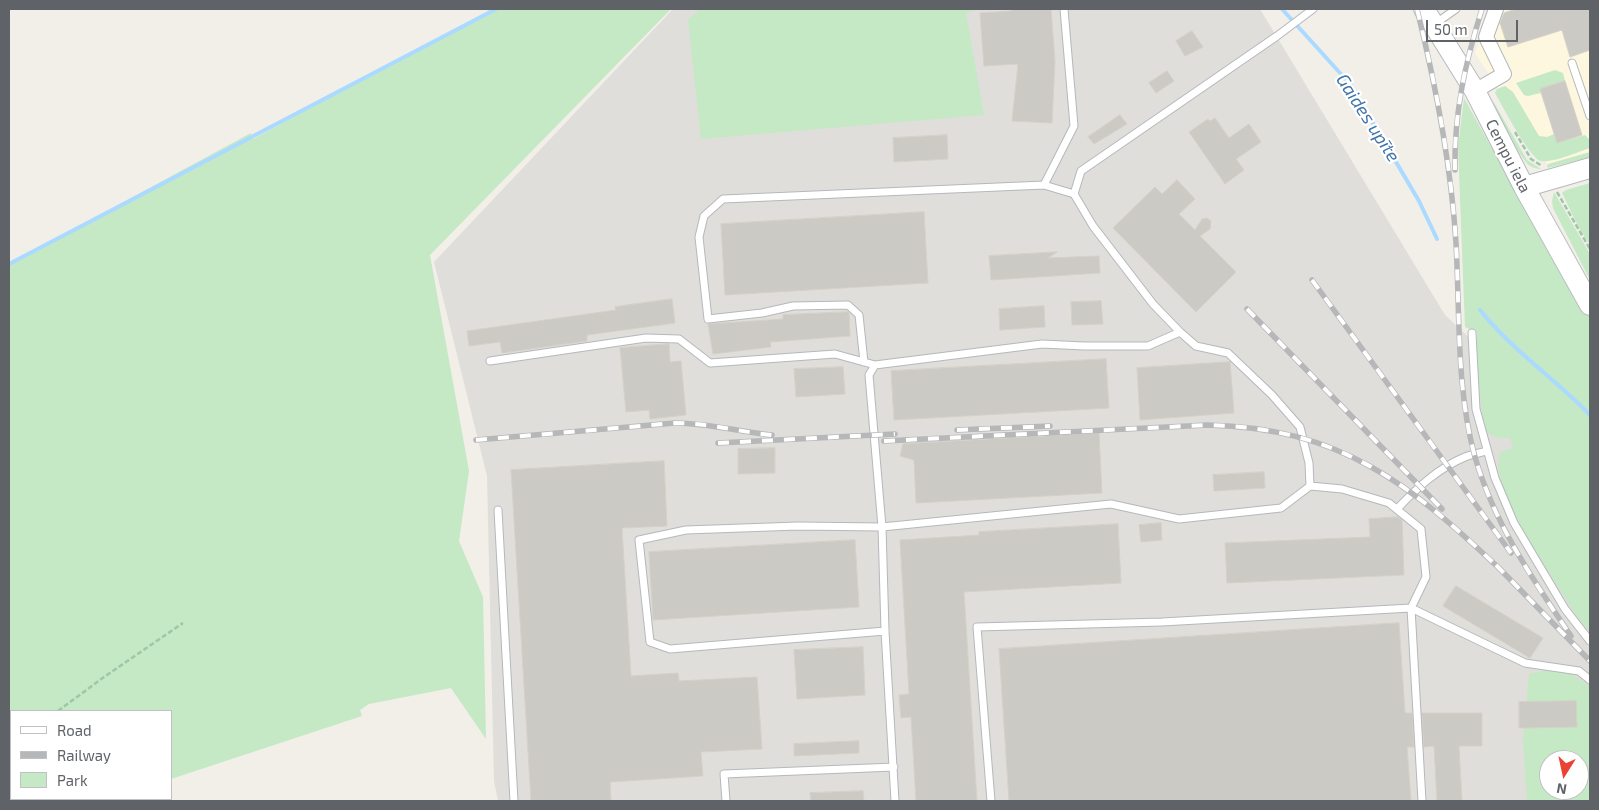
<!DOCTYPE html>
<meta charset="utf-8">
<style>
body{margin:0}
#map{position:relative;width:1599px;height:810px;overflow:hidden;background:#f1efe8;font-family:"Exo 2",sans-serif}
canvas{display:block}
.frame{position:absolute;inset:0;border:10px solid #5f6368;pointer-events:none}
.legend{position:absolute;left:10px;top:710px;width:162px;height:90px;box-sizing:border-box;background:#fff;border:1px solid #bfc1c3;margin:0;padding:6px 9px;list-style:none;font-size:15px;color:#5f6368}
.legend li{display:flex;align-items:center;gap:10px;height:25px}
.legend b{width:25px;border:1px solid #bfc1c3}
.north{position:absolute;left:1539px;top:750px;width:50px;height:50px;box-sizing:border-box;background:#fff;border:1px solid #bfc1c3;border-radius:50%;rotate:190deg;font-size:14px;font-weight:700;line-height:20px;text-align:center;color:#5f6368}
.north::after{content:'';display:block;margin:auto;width:18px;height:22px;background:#ea4335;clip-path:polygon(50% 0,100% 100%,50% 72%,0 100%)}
.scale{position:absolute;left:1426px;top:20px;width:92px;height:22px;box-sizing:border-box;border:2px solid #5f6368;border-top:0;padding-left:6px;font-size:15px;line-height:18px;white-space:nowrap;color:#5f6368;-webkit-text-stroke:4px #fff;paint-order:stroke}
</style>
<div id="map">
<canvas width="1599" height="810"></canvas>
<div class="frame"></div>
<ul class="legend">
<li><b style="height:6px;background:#fff"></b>Road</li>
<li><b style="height:6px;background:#b6b7b8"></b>Railway</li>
<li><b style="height:14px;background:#c5e8c5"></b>Park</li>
</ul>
<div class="north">N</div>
<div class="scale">50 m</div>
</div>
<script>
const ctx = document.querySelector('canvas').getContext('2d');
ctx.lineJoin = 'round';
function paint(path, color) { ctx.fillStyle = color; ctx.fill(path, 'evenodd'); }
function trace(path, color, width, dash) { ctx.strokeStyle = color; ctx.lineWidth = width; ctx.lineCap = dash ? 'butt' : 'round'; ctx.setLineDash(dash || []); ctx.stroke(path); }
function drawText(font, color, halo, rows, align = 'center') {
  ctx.font = font + ' "Exo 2",sans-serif'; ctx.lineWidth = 4.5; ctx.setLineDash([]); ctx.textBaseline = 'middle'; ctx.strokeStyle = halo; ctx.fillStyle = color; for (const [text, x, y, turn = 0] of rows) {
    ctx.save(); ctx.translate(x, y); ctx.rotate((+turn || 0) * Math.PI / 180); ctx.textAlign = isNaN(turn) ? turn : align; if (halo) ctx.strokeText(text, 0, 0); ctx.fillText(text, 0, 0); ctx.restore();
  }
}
paint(new Path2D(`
 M1490,9H1590V157L1549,170L1546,162L1475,53Z`), '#fef7e0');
paint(new Path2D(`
 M673,9H1260L1445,315L1590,450V801H498L494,781L487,476L434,262ZM1549,760H1579V790H1549Z`), '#e0deda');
paint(new Path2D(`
 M492,9H671L430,255L469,471L459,541L483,597L486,739L451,688L369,704L360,710L362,716L171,779V711H11V799H110L102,801H9V264L251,133L253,139Z
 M700,9H976L966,14L984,115L701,139L688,20Z
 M1555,70L1563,73L1565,81L1540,89L1541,93L1528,96L1524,95L1516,83Z
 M1505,86L1513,92L1539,136L1547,137L1554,134L1557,143L1585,135L1590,140V148C1578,152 1553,163 1541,161C1530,159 1502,105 1495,93L1497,89Z
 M1464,98L1515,190L1590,317V632L1576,615L1530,543L1505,495L1498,466L1500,452L1513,448L1510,438C1499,439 1492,437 1484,429L1477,366V333L1465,327L1458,147Z
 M1493,101L1527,160L1541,169C1537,169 1534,168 1530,166C1519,157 1497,115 1493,101Z
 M1590,152V157L1548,168L1547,166L1548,164Z
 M1590,183V245L1578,226L1562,193L1566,190Z
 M1554,192L1590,254V280L1553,208L1552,201Z
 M1546,670L1572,674L1590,687V801H1527L1523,739L1529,674ZM1549,760H1579V790H1549Z`), '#c5e8c5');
trace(new Path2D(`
 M1282,9L1350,84L1419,201L1437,239
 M9,264L496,9
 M1480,310C1512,350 1555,379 1590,415`), '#aadaff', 4);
const building = new Path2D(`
 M1011,9H1051L1055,61L1052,123L1012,121L1018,64L984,66L980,13L1011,11Z
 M1517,9H1590V50L1570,57L1562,30L1508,47L1500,23L1504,13Z
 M1192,31L1203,47L1185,56L1176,41Z
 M1167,71L1174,81L1156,93L1149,83Z
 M1565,81L1582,135L1557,143L1540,89Z
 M1120,115L1127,124L1094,144L1088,137Z
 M1215,118L1229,138L1249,124L1261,142L1236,159L1244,170L1225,184L1189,132L1208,119L1210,121Z
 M947,135L948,159L894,162L893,138Z
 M1177,180L1195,199L1179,214L1195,230L1202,219L1207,218L1211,221L1210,229L1200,236L1236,272L1196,312L1113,228L1155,187L1162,194Z
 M924,212L928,283L725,295L721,224Z
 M1057,252L1048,258L1099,256L1100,273L991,280L989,256Z
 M672,299L675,323L587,335V341L502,353L500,342L469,346L467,331L616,310L615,307Z
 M1101,301L1103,324L1072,325L1071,302Z
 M1044,306L1045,327L1000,330L999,309Z
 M848,312L849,313L850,336L770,342L771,347L713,354L708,324L783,319V315Z
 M669,344L670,362L681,361L686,415L650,419L649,410L626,412L620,348Z
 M1106,359L1109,408L894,420L891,371Z
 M1230,362L1234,413L1140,420L1137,368Z
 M843,367L845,394L796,397L794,369Z
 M1099,433L1102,493L916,503L914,460L900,456L903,444Z
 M775,448V473L738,474V449Z
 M664,461L667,526L622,528L631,676L678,673L679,681L757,677L762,749L701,752L703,776L610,782L611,801H531L511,470Z
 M1264,472L1265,488L1214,491L1213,475Z
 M1398,517L1402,520L1404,575L1227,583L1225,543L1370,537L1369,519Z
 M1161,523L1162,540L1141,542L1139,525Z
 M1118,524L1121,583L964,592L977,801H916L911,717L901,718L899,695L909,694L900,540L979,535V532Z
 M855,540L859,607L653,620L649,552Z
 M1456,586L1543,638L1530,658L1443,606Z
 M1399,623L1405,713H1412L1414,747H1407L1411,801H1009L999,649Z
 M863,647L865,695L797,699L794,650Z
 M1576,701L1577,727L1519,728V702Z
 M1422,713H1482V746H1459L1462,801H1437L1434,746L1424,747Z
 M859,741V753L794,756V744Z
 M863,791L864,801H811L810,793Z`);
paint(building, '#cccac5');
trace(building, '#d6d1c6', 1);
const lane = new Path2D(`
 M1436,23L1456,9
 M1572,63L1590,116
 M1044,185L1074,126L1064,9
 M1472,333L1476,409L1495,478L1514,523L1565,609L1590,641
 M490,361L646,338L679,339L710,363L835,354L875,365
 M864,362L859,315L848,305L793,306L762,313L708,319L699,237L704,216L723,199L1044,185L1074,194
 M1397,509C1416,489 1438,468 1465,457C1472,454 1480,453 1487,451
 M498,510L514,801
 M885,631L670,649L650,642L639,540L686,530L798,526L882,527L869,375L875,365L1042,344L1084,346H1148L1180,332
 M726,801L724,774L894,767
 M895,801L885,631L882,527L1111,504L1179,519L1281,508L1310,486
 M991,801L977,627L1162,622L1411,608L1426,577L1421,529L1389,503L1342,489L1310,486L1309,463L1300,427L1272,395L1228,353L1196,346L1180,332L1153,304L1093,226L1074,194L1081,171L1277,36L1313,9
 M1422,801L1411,608L1525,663L1579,671L1590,680`);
const street = new Path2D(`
 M1475,91L1504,74L1486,37L1496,9`);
const secondary = new Path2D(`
 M1424,9L1475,91L1524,187L1590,305
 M1524,187L1590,168`);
trace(lane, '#b5b8bc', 9);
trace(street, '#b5b8bc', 16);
trace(secondary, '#b6babf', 22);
trace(new Path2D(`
 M1515,132L1531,159L1542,166
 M1557,192L1590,249
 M58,711L104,677L183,623
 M18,799L19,801
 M46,799V801`), '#9cc7a9', 2.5, [5, 2.5]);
trace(lane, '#fff', 7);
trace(street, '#fff', 14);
trace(secondary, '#fff', 20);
const rail = new Path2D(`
 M1417,9C1436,86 1451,164 1456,243C1460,314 1456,388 1475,457C1494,523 1533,580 1571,636
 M1455,170C1454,113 1465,63 1482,9
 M1312,280L1511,553
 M1247,309L1442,509
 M957,430L1050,426
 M476,440L675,423C708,423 740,432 772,435
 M884,441L1208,425C1340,428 1409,483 1501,570
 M718,443L895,434
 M1496,565L1590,661`);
trace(rail, '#b6b7b8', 5.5);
trace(rail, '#fff', 4, [11]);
drawText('16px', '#5f6368', '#fff', [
 ["Cempu iela",1508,156,63]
]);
drawText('italic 18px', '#4174aa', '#fff', [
 ["Gaides upīte",1368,118,57]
]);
</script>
